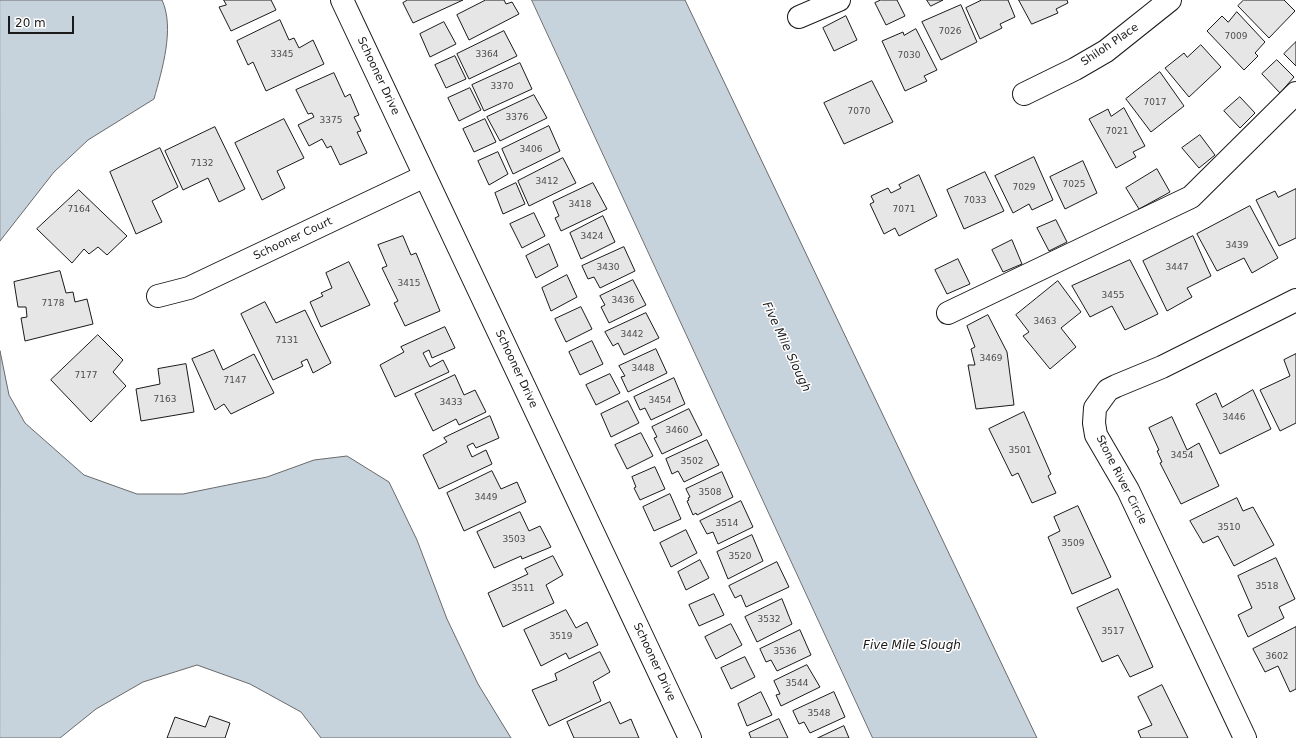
<!DOCTYPE html>
<style>
body{margin:0}
#map{position:relative;width:1296px;height:738px;overflow:hidden;background:#fff;font-family:"DejaVu Sans",sans-serif}
canvas{display:block}
.scale{position:absolute;left:8px;top:16px;width:66px;height:18px;box-sizing:border-box;border:2px solid #1a1a1a;border-top:0;padding-left:5px;font-size:12px;line-height:14px;white-space:nowrap;color:#1a1a1a;-webkit-text-stroke:3px #fff;paint-order:stroke}
</style>
<div id="map">
<canvas width="1296" height="738"></canvas>
<div class="scale">20 m</div>
</div>
<script>
const ctx = document.querySelector('canvas').getContext('2d');
ctx.lineJoin = 'round';
function paint(path, color) { ctx.fillStyle = color; ctx.fill(path, 'evenodd'); }
function trace(path, color, width, dash) { ctx.strokeStyle = color; ctx.lineWidth = width; ctx.lineCap = dash ? 'butt' : 'round'; ctx.setLineDash(dash || []); ctx.stroke(path); }
function drawText(font, color, halo, rows, align = 'center') {
  ctx.font = font + ' "DejaVu Sans",sans-serif'; ctx.lineWidth = 3; ctx.setLineDash([]); ctx.textBaseline = 'middle'; ctx.strokeStyle = halo; ctx.fillStyle = color; for (const [text, x, y, turn = 0] of rows) {
    ctx.save(); ctx.translate(x, y); ctx.rotate((+turn || 0) * Math.PI / 180); ctx.textAlign = isNaN(turn) ? turn : align; if (halo) ctx.strokeText(text, 0, 0); ctx.fillText(text, 0, 0); ctx.restore();
  }
}
const water = new Path2D(`
 M0,0H162C175,28 162,70 154,99L88,140L54,172L0,241Z
 M532,0H685L1037,738H873Z
 M0,351L9,395L25,423L84,475L137,494H183L267,477L314,460L347,456L389,482L417,540L447,619L478,684L511,738H321L301,712L250,684L197,665L143,682L96,709L60,738H0Z`);
paint(water, '#c6d2dc');
trace(water, '#6a6a6a', 1);
const building = new Path2D(`
 M224,0H271L276,10L231,31L219,7L226,5Z
 M408,0H463L413,23L403,3Z
 M486,0H504L506,4L512,2L519,14L469,40L457,15Z
 M881,0H897L905,16L886,25L875,3Z
 M927,0H943L931,6Z
 M982,0H1008L1015,17L1000,24L1002,28L980,39L966,8Z
 M1019,0H1067L1068,3L1056,9L1058,13L1032,24Z
 M1244,0H1284L1295,11L1269,38L1238,6Z
 M961,5L977,42L941,60L922,22Z
 M1237,12L1265,42L1255,53L1258,56L1244,70L1207,31L1222,16L1228,22Z
 M846,16L857,40L834,51L823,28Z
 M280,20L289,40L294,38L299,48L313,40L324,64L266,91L253,62L248,65L237,41Z
 M444,22L456,44L430,57L420,34Z
 M916,29L937,70L924,76L927,81L905,91L882,41L903,32L904,35Z
 M504,31L517,56L469,79L457,54Z
 M1296,42V66L1284,54Z
 M1201,45L1221,67L1189,97L1165,68L1184,53L1187,57Z
 M455,56L466,79L446,88L435,65Z
 M1277,60L1294,77L1280,93L1262,74Z
 M520,63L532,89L484,111L472,85Z
 M1160,72L1184,106L1151,132L1126,99Z
 M334,73L345,97L350,94L359,115L354,117L361,131L357,132L367,153L340,165L331,146L327,148L322,139L309,146L298,125L314,117L312,113L308,114L296,90Z
 M872,81L893,122L844,144L824,103Z
 M470,88L481,110L459,121L448,98Z
 M534,95L547,118L500,141L487,117Z
 M1240,97L1255,113L1240,128L1224,111Z
 M1124,108L1145,146L1133,152L1136,157L1116,168L1089,119L1108,109L1111,116Z
 M284,119L304,158L277,171L285,188L262,200L235,143Z
 M485,119L496,142L474,152L463,129Z
 M549,126L560,151L513,174L502,149Z
 M215,127L245,189L219,202L208,178L183,190L165,151Z
 M1200,135L1215,155L1199,168L1182,148Z
 M160,148L178,187L152,201L162,222L136,234L110,172Z
 M498,152L508,174L489,185L478,161Z
 M1034,157L1053,200L1032,210L1029,204L1013,213L995,176Z
 M563,158L576,183L529,206L518,181Z
 M1083,161L1097,193L1065,209L1050,177Z
 M1157,169L1170,192L1139,209L1126,188Z
 M985,172L1004,211L964,229L947,190Z
 M919,175L937,216L899,236L895,228L884,234L870,204L874,202L871,196L888,188L891,193L901,188L899,185Z
 M516,183L525,204L503,214L495,193Z
 M593,183L607,209L561,231L555,218L559,216L553,202Z
 M1296,189V238L1279,246L1256,200L1275,191L1278,197Z
 M79,190L127,236L107,255L98,247L89,254L84,249L72,263L37,229Z
 M1250,206L1278,258L1252,273L1244,258L1217,271L1197,234Z
 M534,213L545,236L522,248L510,224Z
 M603,216L615,242L581,259L570,233Z
 M1056,220L1067,242L1049,251L1037,228Z
 M403,236L411,255L416,253L440,311L405,326L394,303L398,301L382,268L387,266L378,245Z
 M1193,236L1211,276L1187,288L1192,297L1167,311L1143,261Z
 M1012,240L1022,264L1003,272L992,250Z
 M549,244L558,266L536,278L526,256Z
 M624,247L635,271L600,288L594,277L588,279L582,266Z
 M958,259L970,284L947,294L935,270Z
 M1130,260L1158,314L1125,330L1112,306L1090,317L1072,286Z
 M349,262L370,305L321,327L310,302L323,296L321,293L332,288L326,273Z
 M60,271L66,293L73,292L75,302L87,299L93,324L25,341L21,318L27,317L26,307H18L14,282Z
 M567,275L577,297L551,311L542,288Z
 M633,280L646,305L609,323L601,307L605,305L600,296Z
 M1058,281L1081,312L1061,328L1076,347L1050,369L1023,336L1029,332L1016,315Z
 M265,302L276,323L305,310L331,363L313,373L307,359L301,362L303,366L273,380L241,314Z
 M581,307L592,329L566,342L555,319Z
 M646,313L659,338L624,355L618,343L613,346L605,332Z
 M988,315L1007,352L1014,405L976,409L968,365H975L971,349L975,347L967,326Z
 M445,327L455,348L432,358L429,350L423,353L430,367L443,360L449,372L395,397L380,365L404,352L401,347Z
 M98,335L123,360L113,372L126,386L91,422L51,380Z
 M592,341L603,364L580,375L569,352Z
 M656,349L667,373L628,392L621,377L625,376L619,366Z
 M214,350L223,370L254,354L274,393L231,414L224,404L215,410L192,359Z
 M1296,354V423L1280,431L1260,390L1290,376L1284,360Z
 M186,364L194,412L141,421L136,389L160,384L158,369Z
 M610,374L620,393L596,405L586,385Z
 M455,375L464,395L475,390L486,412L459,425L456,419L433,431L415,394Z
 M674,378L685,404L651,420L645,408L640,410L634,397Z
 M1253,390L1271,429L1220,454L1196,404L1216,393L1222,407Z
 M628,401L639,423L611,437L601,414Z
 M689,409L702,435L662,454L654,438L657,437L652,427Z
 M1024,412L1051,474L1048,476L1056,493L1032,503L1018,473L1012,476L989,429Z
 M490,416L499,438L476,448L473,443L467,446L472,457L486,450L492,464L439,489L423,455L447,442L444,438Z
 M1172,417L1187,450L1199,443L1219,486L1181,504L1160,463L1162,462L1157,451L1159,450L1149,428Z
 M641,433L653,456L627,469L615,445Z
 M707,440L719,465L684,482L678,471L672,474L666,459Z
 M655,467L665,489L640,500L634,488L636,487L632,477Z
 M492,471L501,489L517,482L526,502L464,531L447,493Z
 M722,472L733,497L697,515L696,513L693,515L687,501L689,500L688,498L690,497L686,489Z
 M670,494L681,519L654,531L643,507Z
 M1237,498L1243,511L1253,507L1274,545L1234,566L1218,536L1203,543L1190,521Z
 M741,501L753,527L718,544L713,532L707,534L700,521Z
 M1078,506L1111,577L1072,594L1048,537L1060,531L1054,517Z
 M520,512L529,531L540,526L551,547L522,559L521,556L494,568L477,532Z
 M686,530L697,553L671,567L660,543Z
 M752,535L763,561L728,579L717,552Z
 M553,556L563,575L546,585L554,603L503,627L488,593L528,574L525,569Z
 M1276,558L1295,599L1279,607L1284,618L1248,637L1238,615L1252,608L1238,576Z
 M700,560L709,578L686,590L678,572Z
 M777,562L789,587L746,607L741,595L735,598L729,586Z
 M1118,589L1153,667L1130,677L1118,655L1102,662L1077,608Z
 M714,594L724,615L699,626L689,605Z
 M782,599L792,624L757,642L745,617Z
 M566,610L576,628L587,622L598,645L569,659L566,653L541,666L524,630Z
 M731,624L742,645L716,659L705,637Z
 M1296,627V689L1290,692L1278,666L1265,672L1253,649Z
 M800,630L811,655L777,671L771,660L766,662L760,649Z
 M600,652L610,672L593,682L601,701L549,726L532,690L557,680L555,674Z
 M745,657L755,677L731,689L721,668Z
 M807,665L820,687L781,706L776,695L780,694L774,681Z
 M1162,685L1188,738H1141L1138,731L1152,725L1138,697Z
 M761,692L772,715L747,726L738,704Z
 M834,692L845,717L810,733L804,722L799,724L793,711Z
 M610,702L620,724L631,719L639,738H574L567,722Z
 M210,716L230,723L225,738H167L175,717L205,727Z
 M779,719L788,738H751L749,733Z
 M844,726L849,738H818Z`);
paint(building, '#e6e6e6');
trace(building, '#1a1a1a', 1);
const minor = new Path2D(`
 M342,0L690,738
 M799,17L839,0
 M1024,94L1075,69L1106,51L1170,0
 M158,296L189,288L425,176
 M948,313L1191,197L1296,93
 M1245,738L1128,490L1096,435L1094,423L1095,408L1108,390L1116,386L1162,367L1296,300`);
trace(minor, '#1a1a1a', 24);
trace(minor, '#fff', 22);
drawText('9px', '#4d4d4d', null, [
 ["7026",950,32],
 ["7009",1236,37],
 ["3345",282,55],
 ["3364",487,55],
 ["7030",909,56],
 ["3370",502,87],
 ["7017",1155,103],
 ["7070",859,112],
 ["3376",517,118],
 ["3375",331,121],
 ["7021",1117,132],
 ["3406",531,150],
 ["7132",202,164],
 ["3412",547,182],
 ["7025",1074,185],
 ["7029",1024,188],
 ["7033",975,201],
 ["3418",580,205],
 ["7164",79,210],
 ["7071",904,210],
 ["3424",592,237],
 ["3439",1237,246],
 ["3430",608,268],
 ["3447",1177,268],
 ["3415",409,284],
 ["3455",1113,296],
 ["3436",623,301],
 ["7178",53,304],
 ["3463",1045,322],
 ["3442",632,335],
 ["7131",287,341],
 ["3469",991,359],
 ["3448",643,369],
 ["7177",86,376],
 ["7147",235,381],
 ["7163",165,400],
 ["3454",660,401],
 ["3433",451,403],
 ["3446",1234,418],
 ["3460",677,431],
 ["3501",1020,451],
 ["3454",1182,456],
 ["3502",692,462],
 ["3508",710,493],
 ["3449",486,498],
 ["3514",727,524],
 ["3510",1229,528],
 ["3503",514,540],
 ["3509",1073,544],
 ["3520",740,557],
 ["3518",1267,587],
 ["3511",523,589],
 ["3532",769,620],
 ["3517",1113,632],
 ["3519",561,637],
 ["3536",785,652],
 ["3602",1277,657],
 ["3544",797,684],
 ["3548",819,714]
]);
drawText('11px', '#1a1a1a', '#fff', [
 ["Shiloh Place",1110,45,-34],
 ["Schooner Drive",378,76,65],
 ["Schooner Court",293,239,-25],
 ["Schooner Drive",516,369,65],
 ["Stone River Circle",1121,480,63],
 ["Schooner Drive",654,662,65]
]);
drawText('italic 12px', '#1a1a1a', '#fff', [
 ["Five Mile Slough",786,347,65],
 ["Five Mile Slough",912,646]
]);
</script>
